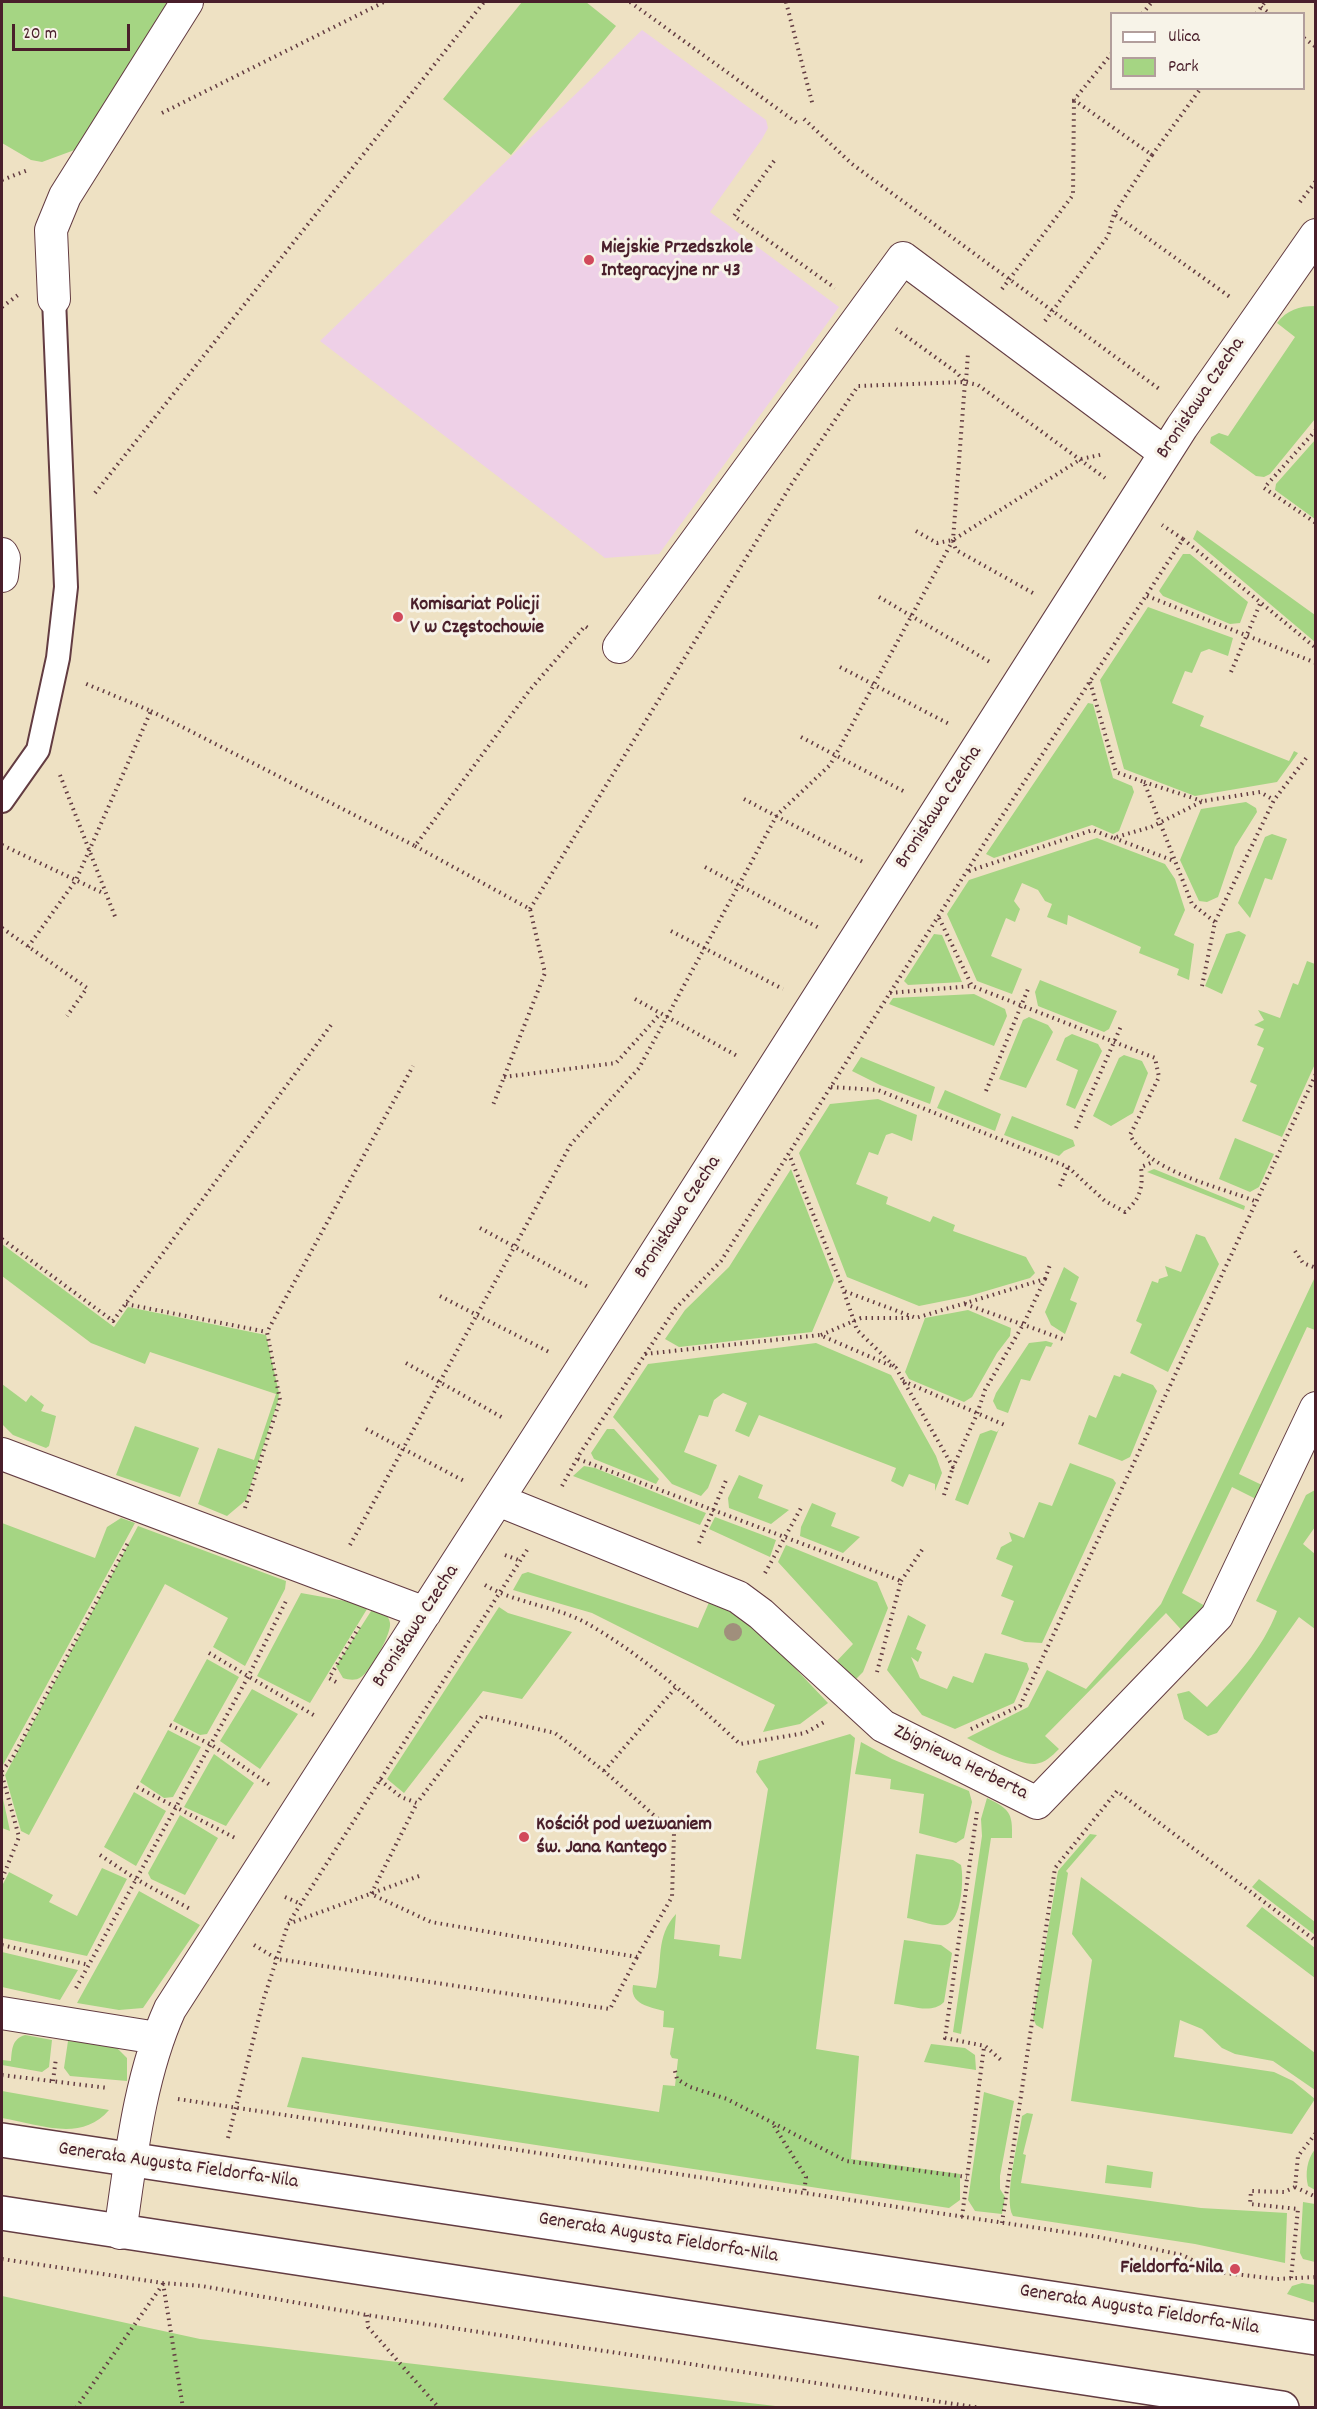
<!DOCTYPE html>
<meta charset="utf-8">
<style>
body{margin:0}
#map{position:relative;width:1317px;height:2409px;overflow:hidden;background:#eee1c3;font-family:Dekko,sans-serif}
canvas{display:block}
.frame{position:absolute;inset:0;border:3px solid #4a1f2b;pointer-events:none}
.legend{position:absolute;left:1110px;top:12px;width:195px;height:78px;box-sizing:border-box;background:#f7f3e8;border:2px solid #b29e9c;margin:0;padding:8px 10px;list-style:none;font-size:18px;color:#4a1f2b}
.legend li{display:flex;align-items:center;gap:12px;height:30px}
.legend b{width:30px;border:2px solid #b29e9c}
.scale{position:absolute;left:12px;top:24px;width:118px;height:27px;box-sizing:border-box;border:3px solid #4a1f2b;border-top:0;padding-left:8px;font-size:18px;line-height:21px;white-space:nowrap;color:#4a1f2b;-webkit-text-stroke:4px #f7f3e8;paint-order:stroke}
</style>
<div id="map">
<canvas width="1317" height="2409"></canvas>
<div class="frame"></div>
<ul class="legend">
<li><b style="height:8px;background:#fff"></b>Ulica</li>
<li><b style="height:16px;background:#a5d583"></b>Park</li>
</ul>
<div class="scale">20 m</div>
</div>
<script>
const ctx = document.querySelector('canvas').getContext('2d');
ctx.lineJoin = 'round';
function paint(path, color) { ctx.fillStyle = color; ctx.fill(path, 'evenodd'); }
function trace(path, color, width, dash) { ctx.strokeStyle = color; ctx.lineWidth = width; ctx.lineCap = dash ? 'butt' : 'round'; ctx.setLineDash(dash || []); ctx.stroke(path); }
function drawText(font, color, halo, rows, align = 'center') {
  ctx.font = font + ' Dekko,sans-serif'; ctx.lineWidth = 6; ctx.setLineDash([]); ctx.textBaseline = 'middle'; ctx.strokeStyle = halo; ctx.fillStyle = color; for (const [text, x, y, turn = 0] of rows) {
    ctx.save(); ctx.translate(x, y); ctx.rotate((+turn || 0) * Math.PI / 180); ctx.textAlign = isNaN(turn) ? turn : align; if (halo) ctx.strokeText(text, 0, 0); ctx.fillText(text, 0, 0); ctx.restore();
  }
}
paint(new Path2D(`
 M642,30L766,120L768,128L762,139L710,212L839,307L659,554L605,558L320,341Z`), '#eed0e7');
paint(new Path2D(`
 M2,2H172L80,148L42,162L31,160L2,143Z
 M522,2H586L616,26L511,155L443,99Z
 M1315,306V419L1270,474L1264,477L1256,476L1210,443L1211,437L1219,433L1228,436L1295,337L1277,323C1287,310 1299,306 1315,306Z
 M1315,440V519L1275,490L1276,484Z
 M1197,530L1315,615V642L1193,539Z
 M1183,554H1190L1248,602L1240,623L1230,624L1163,596L1159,591Z
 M1148,607L1233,638L1228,656L1209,649L1201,652L1192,673L1185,671L1172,703L1204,716L1200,726L1289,761L1294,751L1298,753L1277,782L1195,796L1124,769L1100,680Z
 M1088,703L1093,704L1113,778L1132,786L1134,792L1119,831L1113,834L1092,825L994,858L986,854Z
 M1246,802L1256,808L1257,812L1235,847L1218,897L1207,902L1199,901L1180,860L1201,809Z
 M1272,834L1287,839L1272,880L1265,878L1250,918L1238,903L1265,837Z
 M1097,838L1165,864L1175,879L1185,910L1174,935L1194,944L1189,980L1177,975L1179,969L1139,953L1141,947L1068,915L1067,925L1047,917L1052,904L1045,901L1038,890L1022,883L1014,901L1020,909L1015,922L1006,918L991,956L1022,969L1012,994L977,981L947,914L969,880Z
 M1239,931L1246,935L1222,994L1205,986L1226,934Z
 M934,934L942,935L962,982L908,985L904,981Z
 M1307,961L1315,964V1064L1282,1137L1242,1121L1257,1085L1250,1082L1264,1048L1257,1045L1264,1029L1254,1025L1264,1020L1258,1010L1280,1018L1293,983L1298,985Z
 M1040,980L1117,1011L1109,1029L1104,1032L1038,1006L1035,992Z
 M974,994L1005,1009L1007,1016L994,1046L889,1004L893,998Z
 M1029,1017L1048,1025L1053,1032L1026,1088L999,1079L1023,1020Z
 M1072,1034L1098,1044L1102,1051L1075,1109L1066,1105L1078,1070L1056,1060L1065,1038Z
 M1124,1055L1142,1061L1148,1073L1133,1113L1111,1126L1093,1116L1119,1058Z
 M861,1057L935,1087L930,1104L880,1085L852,1071Z
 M945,1090L1001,1114L995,1131L937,1108Z
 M878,1099L917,1115L912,1141L892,1133L886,1135L878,1155L869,1152L856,1184L888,1197L886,1204L930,1222L933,1216L955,1225L953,1231L1026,1257L1035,1273L1030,1278L969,1296L919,1306L847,1277L799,1153L830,1104Z
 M1012,1116L1073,1140L1075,1146L1064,1151L1059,1156L1004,1135Z
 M1235,1138L1274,1154L1259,1187L1250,1192L1219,1179Z
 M791,1169L834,1280L812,1332L679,1347L665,1339L685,1310L729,1267Z
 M1154,1169L1245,1206L1244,1210L1147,1172Z
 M1196,1234L1205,1237L1219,1264L1168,1372L1130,1353L1142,1324L1136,1321L1152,1281L1158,1283L1159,1279L1168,1276L1165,1266L1181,1272Z
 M2,1244L114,1327L128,1307L266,1335L279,1393L278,1401L246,1500L227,1516L198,1504L218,1448L254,1460L276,1394L150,1352L145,1364L91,1343L2,1276Z
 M1064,1267L1079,1277L1070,1300L1077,1303L1065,1334L1051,1325L1045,1312Z
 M1315,1277V1330L1307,1327L1239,1474L1264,1486L1258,1500L1232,1487L1182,1593L1207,1607L1186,1635L1166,1613L1045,1736L1059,1749C1052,1756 1045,1763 1035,1764C1019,1765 982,1746 967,1738L1028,1707L1047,1670L1086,1689L1161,1604Z
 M968,1310L1011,1328L1010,1336L997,1353L972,1397L964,1402L909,1379L905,1372L925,1318Z
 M1046,1341L1053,1343L1051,1347L1046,1346L1030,1381L1021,1379L1008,1413L997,1409L993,1401L996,1393L1029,1343Z
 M816,1343L891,1375L936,1456L942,1473L935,1491V1484L909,1474L903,1487L891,1481L896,1468L759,1415L749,1437L735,1431L747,1403L723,1393L714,1400L708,1417L699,1415L684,1452L717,1465L708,1488L701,1496L672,1484L613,1417L648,1364Z
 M1122,1373L1153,1385L1157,1391L1130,1457L1122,1461L1078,1444L1089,1415L1096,1418L1114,1375L1120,1377Z
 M2,1384L26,1402L31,1395L44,1405L41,1411L56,1416L49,1446L46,1448L13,1435L2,1424Z
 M135,1426L199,1448L180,1497L116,1475Z
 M607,1429H614L659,1479L656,1484L594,1459L591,1453Z
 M999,1429L995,1439L968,1505L955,1500L980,1434L991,1430L997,1432Z
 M1070,1463L1113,1479L1116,1483L1042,1643L1025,1642L1001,1634L1014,1601L1001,1596L1013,1566L996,1559L1001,1547L1012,1541L1009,1532L1024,1538L1039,1502L1052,1506Z
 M584,1466L595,1468L706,1513L700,1525L573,1476Z
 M739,1475L763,1485L758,1498L789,1510L771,1524L729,1508L728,1498Z
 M1315,1490V1527L1303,1544L1315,1554V1629L1299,1617L1217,1733L1208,1736L1184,1719L1177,1694L1189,1691L1207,1707C1235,1678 1262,1650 1277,1611L1256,1601L1306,1495Z
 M812,1503L836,1513L831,1526L860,1537L843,1553L800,1536L801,1527Z
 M715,1517L776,1540L770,1557L709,1529Z
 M121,1518L135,1523L3,1765L2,1523L95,1558L107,1527Z
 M138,1526L286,1581L285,1589L245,1666L213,1647L228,1618L165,1584L29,1835L21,1831L5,1775Z
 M786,1545L877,1582L888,1608L863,1672L856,1679H848L834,1664L853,1644L778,1562Z
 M528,1572L698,1628L710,1600L757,1628L828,1703L800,1724L763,1732L775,1705L592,1613L513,1590L522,1574Z
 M301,1593L362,1604L367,1609L310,1703L257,1676Z
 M499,1607L508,1613L572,1632L522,1699L483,1691L404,1793L387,1779Z
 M373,1608C380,1611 389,1614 390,1623C392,1633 370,1672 361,1677C356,1681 349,1680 343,1678L336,1666Z
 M908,1615L926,1625L916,1649L922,1652L918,1662L911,1657L920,1678L947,1689L953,1676L973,1683L985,1653L1027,1663L1029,1669L1014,1703L955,1729L922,1715L887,1670Z
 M207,1659L239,1677L207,1734L200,1735L173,1721Z
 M252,1689L298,1714L260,1769L220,1741Z
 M168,1730L201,1747L173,1797L164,1798L140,1782Z
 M850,1734L855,1738L816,2049L859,2056L851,2159L960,2174V2200L949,2208L287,2107L302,2057L659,2112L663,2085L675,2086L678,2059L672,2058L670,2054L674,2028L663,2027L664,2011C650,2007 629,2004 633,1985L656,1988C663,1961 655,1937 676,1914L674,1939L720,1945L719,1956L741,1959L768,1789L756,1772L759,1761Z
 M861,1742L892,1759L969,1791L972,1802L964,1838L956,1843L919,1833L924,1794L890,1789L891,1779L855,1774Z
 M214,1754L254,1783L226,1826L184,1807Z
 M134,1792L166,1811L136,1866L104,1847Z
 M2,1794L10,1831L2,1828Z
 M987,1798C1009,1809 1013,1812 1012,1838H991L961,2034L953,2032L982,1836L981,1819Z
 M180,1815L218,1838L185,1895L151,1879L148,1873Z
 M1090,1834L1097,1835L1066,1871L1068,1873L1043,2029L1036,2025L1033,2018L1058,1871Z
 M916,1854L953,1860L961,1865C964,1878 962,1922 945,1925C934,1927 918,1920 907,1918Z
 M102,1868L127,1879L87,1956L2,1938V1886L9,1872L53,1895L49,1902L77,1916Z
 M1081,1877L1315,2053V2090L1273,2061L1235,2054L1222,2048L1202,2029L1180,2020L1174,2057L1274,2072L1293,2081L1315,2099L1292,2134L1071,2101L1092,1960L1072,1934Z
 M1259,1879L1315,1922V1935L1252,1887Z
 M139,1891L200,1925L143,2008L119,2010L77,2003Z
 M1262,1907L1315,1948V1978L1246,1926Z
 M904,1940L941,1945L952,1953L944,2002C931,2015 911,2005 894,2004Z
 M2,1952L78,1970L60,2000L2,1987Z
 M25,2035L52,2040L49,2067L42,2072L2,2065V2060L11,2061C12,2049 12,2039 25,2035Z
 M68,2041L109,2045L117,2048L127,2058V2081L70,2076L64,2068Z
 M931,2044L965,2048L975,2055L976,2070L924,2062Z
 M2,2091L109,2110C81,2143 39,2124 2,2118Z
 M984,2092L1014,2101L1000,2176V2189L1005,2197L1002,2214L975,2211L968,2200Z
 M1027,2113L1033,2114L1023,2154L1026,2155L1021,2183L1201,2208L1287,2213L1285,2263L1195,2244L1013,2216C1003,2200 1019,2138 1022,2116Z
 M1315,2149V2190L1308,2186C1305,2173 1307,2160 1315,2149Z
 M1107,2165L1153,2172L1151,2188L1105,2183Z
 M1303,2202L1315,2204V2262L1303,2259L1300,2253Z
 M1302,2283L1315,2285V2303L1287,2294L1292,2286Z
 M2,2296L200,2339L784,2407H2Z`), '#a5d583');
const pedestrian = new Path2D(`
 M2,801L38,750L58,658L66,587L54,299`);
const minor = new Path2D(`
 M54,299L51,230L65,196L187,2
 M2,554L4,558L2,576
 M619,647L903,258L1165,453
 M2,1454L425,1613
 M498,1500L738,1597L761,1614L883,1726L1037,1803L1217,1616L1316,1408
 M2,2013L157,2038
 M120,2233C131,2158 139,2078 170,2009L622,1306L1182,427L1316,235`);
const tertiary = new Path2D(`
 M2,2140L1316,2338
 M2,2213L1282,2408`);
trace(pedestrian, '#633c42', 26);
trace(minor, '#633c42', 34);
trace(tertiary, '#633c42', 36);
trace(new Path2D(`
 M630,2L800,125
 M786,2L813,106
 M1261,7L1270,14
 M1142,14L1152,2
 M1256,14L1265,2
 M1304,38L1316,47
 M1112,53L1074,100L1152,155L1114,214L1230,297
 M162,113L384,2
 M804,119L852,164L1162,391
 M1152,155L1201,88
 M774,161L734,216L835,288
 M2,180L28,170
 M1300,202L1316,181
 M1002,289L1073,195L1074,100
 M2,307L18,295
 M1045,321L1108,236L1114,214
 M966,381L968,353
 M1316,430L1264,488L1316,523
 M95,493L484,2
 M916,531L937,543L953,540L1081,459L1104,454
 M1183,539L1316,648
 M953,541L956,550L1033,593
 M1147,596L1316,663
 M879,597L990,662
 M840,667L951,725
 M1231,672L1260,604
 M1090,682L1116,772L1144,782L1192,904L1215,922
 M151,711L415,846L529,691L585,626L588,628
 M801,737L907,793
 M60,775L116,919
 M1144,782L1202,801
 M744,799L863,862
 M1114,838L1174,861
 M2,845L105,894
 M415,846L530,909L545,973L493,1105
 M705,867L821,929
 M969,871L1093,830L1113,838L1151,827L1203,801L1260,792L1274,800
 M530,909L791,485L858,386L965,382L978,385L1105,478
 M939,918L972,986L1155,1058L1159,1077L1130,1135C1149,1172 1217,1186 1255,1201
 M2,928L87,988L67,1016
 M671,931L783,989
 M28,947L76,880L151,711L84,683
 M1202,986L1215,922L1274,800L1307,757
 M890,993L972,986
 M635,999L739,1057
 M504,1077L616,1063L660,1014
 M831,1087L878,1090L1068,1167L1105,1201L1125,1212C1141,1198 1143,1187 1141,1167L1153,1162
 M986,1091L1028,989
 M1076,1128L1122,1024
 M1060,1186L1068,1167
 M480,1228L590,1288
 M2,1239L113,1321L331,1025
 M1295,1251L1303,1263L1316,1268
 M1045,1279L1051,1262
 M844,1292L857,1330L894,1366
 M440,1296L549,1352
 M126,1304L267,1332
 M965,1304L1063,1339
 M821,1335L861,1318H912
 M645,1354L820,1335L896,1368L953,1467L977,1414L985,1390L1024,1323L1045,1279L916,1318L844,1291L789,1154
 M406,1363L505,1419
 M903,1381L1007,1426
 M366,1429L466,1482
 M578,1459L901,1581L877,1672
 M562,1486L579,1455L675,1309L721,1261L987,839L1183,539L1162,525
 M944,1495L953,1467
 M245,1508L280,1400L267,1332L413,1066
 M699,1543L727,1478
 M350,1545L571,1144L639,1068L777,815L830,765L953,540L965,382L956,372L896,329
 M505,1555L521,1561
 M765,1573L801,1508
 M901,1581L924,1547
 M485,1585C517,1604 557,1606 588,1624C644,1656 692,1700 740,1744L805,1733L826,1721
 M209,1653L317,1717
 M336,1682L329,1678L359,1627
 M170,1725L210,1744L270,1785
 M971,1729L1020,1706L1316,1074
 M2,1771L13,1757L129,1541
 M604,1771L677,1686
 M2,1775L19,1837L2,1879
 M380,1780L401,1797L417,1803L371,1894L431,1922L637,1957L672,1897L674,1833L604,1771L555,1733L482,1716L417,1803
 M137,1787L237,1839
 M977,1812L945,2038L985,2046L1001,2060
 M100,1855L136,1879L190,1909
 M419,1876L288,1924L527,1550
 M285,1897L301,1904
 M2,1945L89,1965
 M254,1945L277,1959L610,2009L637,1957
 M76,1988L249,1675L287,1599
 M675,2071L677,2079L690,2087L727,2099L846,2161L967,2177
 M2,2075L108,2088
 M53,2081L56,2058
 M178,2099L1098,2237L1182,2255L1217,2272L1277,2279L1316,2277
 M774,2126L806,2177L804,2193
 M228,2138L264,1998L288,1924
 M1295,2187L1316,2197
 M962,2217L984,2047
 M1002,2223L1055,1868L1117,1791L1316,1941
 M2,2259L163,2283L202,2286L367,2315L981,2408
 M1291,2278L1298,2209L1250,2204L1251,2191L1284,2192L1295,2187L1298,2156L1316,2133
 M163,2283L183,2408
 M367,2315L368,2327L439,2408
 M76,2408L163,2284`), '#633c42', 4, [1.5, 4.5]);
trace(pedestrian, '#fff', 22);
trace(minor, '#fff', 32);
trace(tertiary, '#fff', 33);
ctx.fillStyle = '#a08f7c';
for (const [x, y] of [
 [733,1632]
]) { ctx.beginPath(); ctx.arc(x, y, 9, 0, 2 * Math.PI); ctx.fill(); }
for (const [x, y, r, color] of [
 [589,260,6,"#d1495b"],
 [398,617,6,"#d1495b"],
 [524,1837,6,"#d1495b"],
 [1235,2269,6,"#d1495b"]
]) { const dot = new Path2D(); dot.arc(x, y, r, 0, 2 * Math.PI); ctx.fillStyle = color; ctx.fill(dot); trace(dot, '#f7f3e8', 2); }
drawText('bold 20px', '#4a1f2b', '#f7f3e8', [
 ["Miejskie Przedszkole",601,249],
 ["Integracyjne nr 43",601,272],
 ["Komisariat Policji",410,606],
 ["V w Częstochowie",410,629],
 ["Kościół pod wezwaniem",536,1826],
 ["św. Jana Kantego",536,1849],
 ["Fieldorfa-Nila",1223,2269,"right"]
], 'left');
drawText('20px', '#4a1f2b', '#f7f3e8', [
 ["Bronisława Czecha",1202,399,-56],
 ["Bronisława Czecha",940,808,-57],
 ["Bronisława Czecha",679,1218,-57],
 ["Bronisława Czecha",417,1627,-57],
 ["Zbigniewa Herberta",960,1764,26],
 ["Generała Augusta Fieldorfa-Nila",178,2167,8],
 ["Generała Augusta Fieldorfa-Nila",658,2239,9],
 ["Generała Augusta Fieldorfa-Nila",1139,2311,9]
]);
</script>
